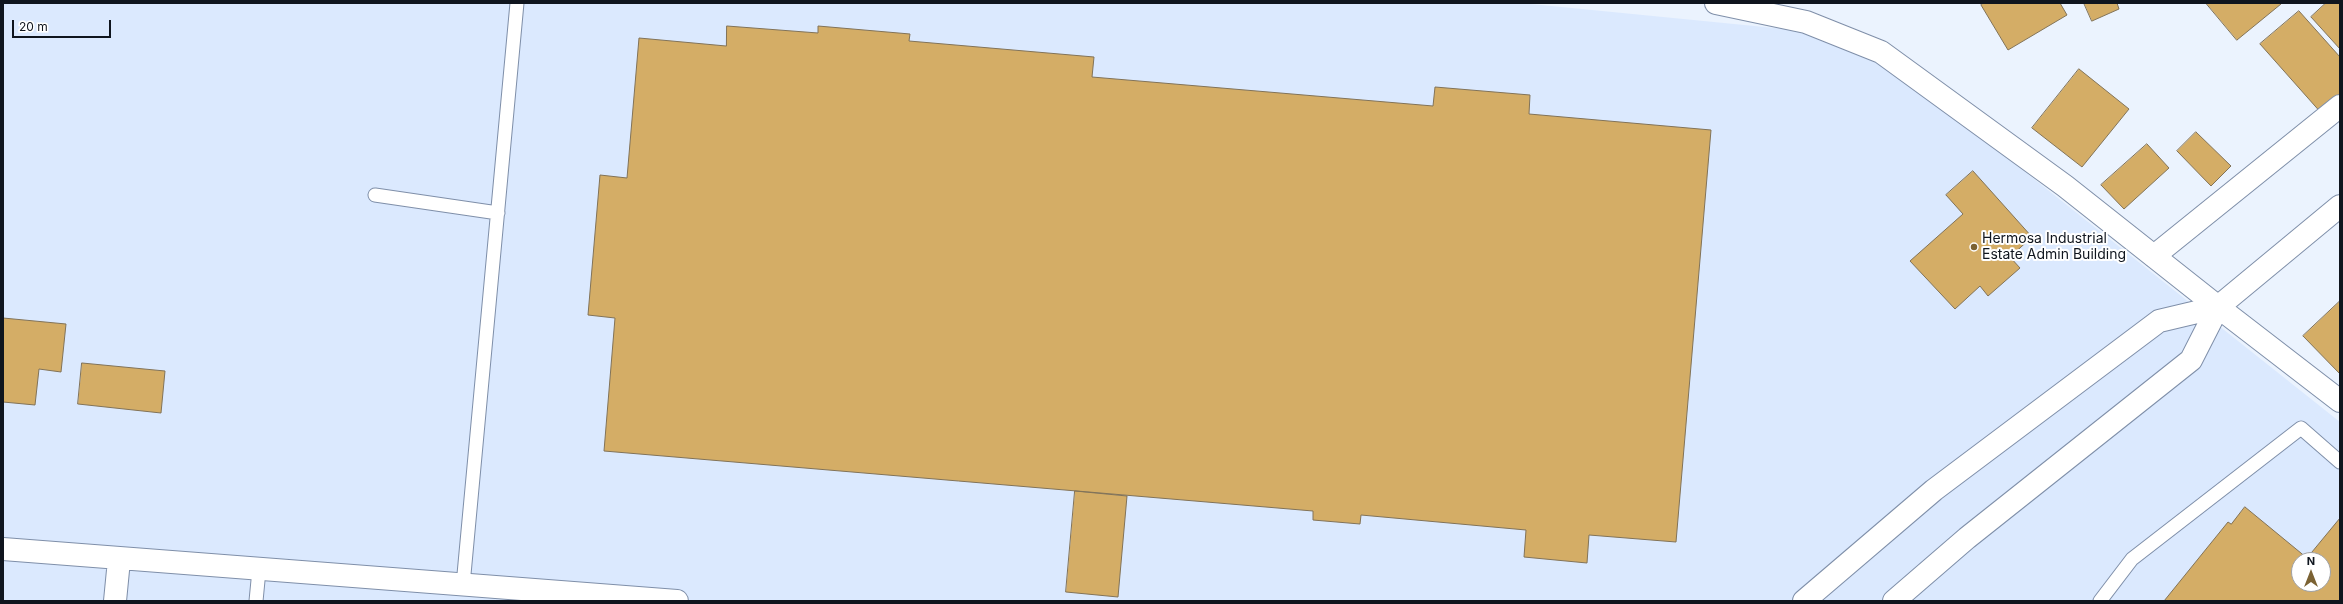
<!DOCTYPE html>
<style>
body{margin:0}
#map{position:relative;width:2343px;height:604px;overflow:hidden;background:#ebf3fe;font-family:Inter,sans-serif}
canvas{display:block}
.frame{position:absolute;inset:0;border:4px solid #0f151e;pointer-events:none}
.north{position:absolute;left:2291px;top:552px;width:40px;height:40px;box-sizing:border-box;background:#fff;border:1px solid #9fa1a5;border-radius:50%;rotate:0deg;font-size:11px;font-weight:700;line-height:16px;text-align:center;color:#0f151e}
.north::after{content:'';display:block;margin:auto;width:14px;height:18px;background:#7b6233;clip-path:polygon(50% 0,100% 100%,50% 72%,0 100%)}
.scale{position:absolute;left:12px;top:20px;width:99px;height:18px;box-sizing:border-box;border:2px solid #0f151e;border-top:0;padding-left:5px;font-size:12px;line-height:14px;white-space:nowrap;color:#0f151e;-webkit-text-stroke:3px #fff;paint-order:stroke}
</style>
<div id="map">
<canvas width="2343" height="604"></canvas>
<div class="frame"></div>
<div class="north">N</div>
<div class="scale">20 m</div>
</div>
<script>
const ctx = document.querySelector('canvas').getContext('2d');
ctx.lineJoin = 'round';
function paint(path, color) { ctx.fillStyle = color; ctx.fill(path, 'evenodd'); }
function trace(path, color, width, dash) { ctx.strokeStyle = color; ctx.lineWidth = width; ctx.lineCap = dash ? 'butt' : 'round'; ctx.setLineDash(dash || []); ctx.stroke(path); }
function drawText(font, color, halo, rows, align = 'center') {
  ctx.font = font + ' Inter,sans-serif'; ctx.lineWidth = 4; ctx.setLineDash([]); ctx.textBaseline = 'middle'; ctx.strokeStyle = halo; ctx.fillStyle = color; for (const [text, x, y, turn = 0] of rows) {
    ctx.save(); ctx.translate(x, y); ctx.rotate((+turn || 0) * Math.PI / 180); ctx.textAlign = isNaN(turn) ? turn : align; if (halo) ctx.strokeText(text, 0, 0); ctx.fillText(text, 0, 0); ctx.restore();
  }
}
paint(new Path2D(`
 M3,3H1521L1805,31L1888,63L2340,422V601H3ZM2299,560H2323V584H2299Z`), '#dbe9fe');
const building = new Path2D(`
 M1984,3H2060L2067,15L2008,50L1981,5Z
 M2084,3H2117L2119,9L2092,21Z
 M2206,3H2280L2281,4L2237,40Z
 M2326,3H2340V49L2311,17Z
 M2299,11L2340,57V100L2323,115L2260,44Z
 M727,26L818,33V26L910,34L909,41L1094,57L1092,77L1433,106L1435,87L1530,95L1529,114L1711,130L1676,542L1589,535L1587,563L1524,557L1526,530L1361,515L1360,524L1313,520V511L604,451L615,318L588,315L600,175L627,178L639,38L726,46Z
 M2079,69L2129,109L2082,167L2032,128Z
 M2196,132L2231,166L2211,186L2177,151Z
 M2147,144L2169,168L2124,209L2101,185Z
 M1973,171L2032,237L2010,257L2020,268L1988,296L1980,286L1955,309L1910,261L1963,214L1946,195Z
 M2340,301V374L2303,336Z
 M3,318L66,324L61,372L39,369L35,405L3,402Z
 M82,363L165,371L161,413L78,404Z
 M1075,491L1127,496L1118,597L1066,592Z
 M2245,507L2307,558L2340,518V601H2164L2228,522L2231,524ZM2299,560H2323V584H2299Z`);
paint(building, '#d4ad66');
trace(building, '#827358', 1);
const lane = new Path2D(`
 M375,195L498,213
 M463,585L517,3
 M256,601L259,570
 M2100,601L2132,559L2301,428L2340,462`);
const street = new Path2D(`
 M2154,256L2340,106
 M2218,307L2340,401
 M3,549L677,601
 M115,601L119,560
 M1804,601L1934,490L2159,321L2218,307
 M1894,601L1967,538L2191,360L2218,307`);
const secondary = new Path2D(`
 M1716,3L1806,22L1881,52L2065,186L2218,307L2340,206`);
trace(lane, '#7f8fa9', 15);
trace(street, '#7f8fa9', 24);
trace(secondary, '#7f8fa9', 24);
trace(lane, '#fff', 13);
trace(street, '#fff', 22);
trace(secondary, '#fff', 22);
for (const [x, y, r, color] of [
 [1974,247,4,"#7b6233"]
]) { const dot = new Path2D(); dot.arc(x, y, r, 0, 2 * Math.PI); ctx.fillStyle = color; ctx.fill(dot); trace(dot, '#fff', 1.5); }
drawText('14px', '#0f151e', '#fff', [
 ["Hermosa Industrial",1982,239],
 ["Estate Admin Building",1982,255]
], 'left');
</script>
